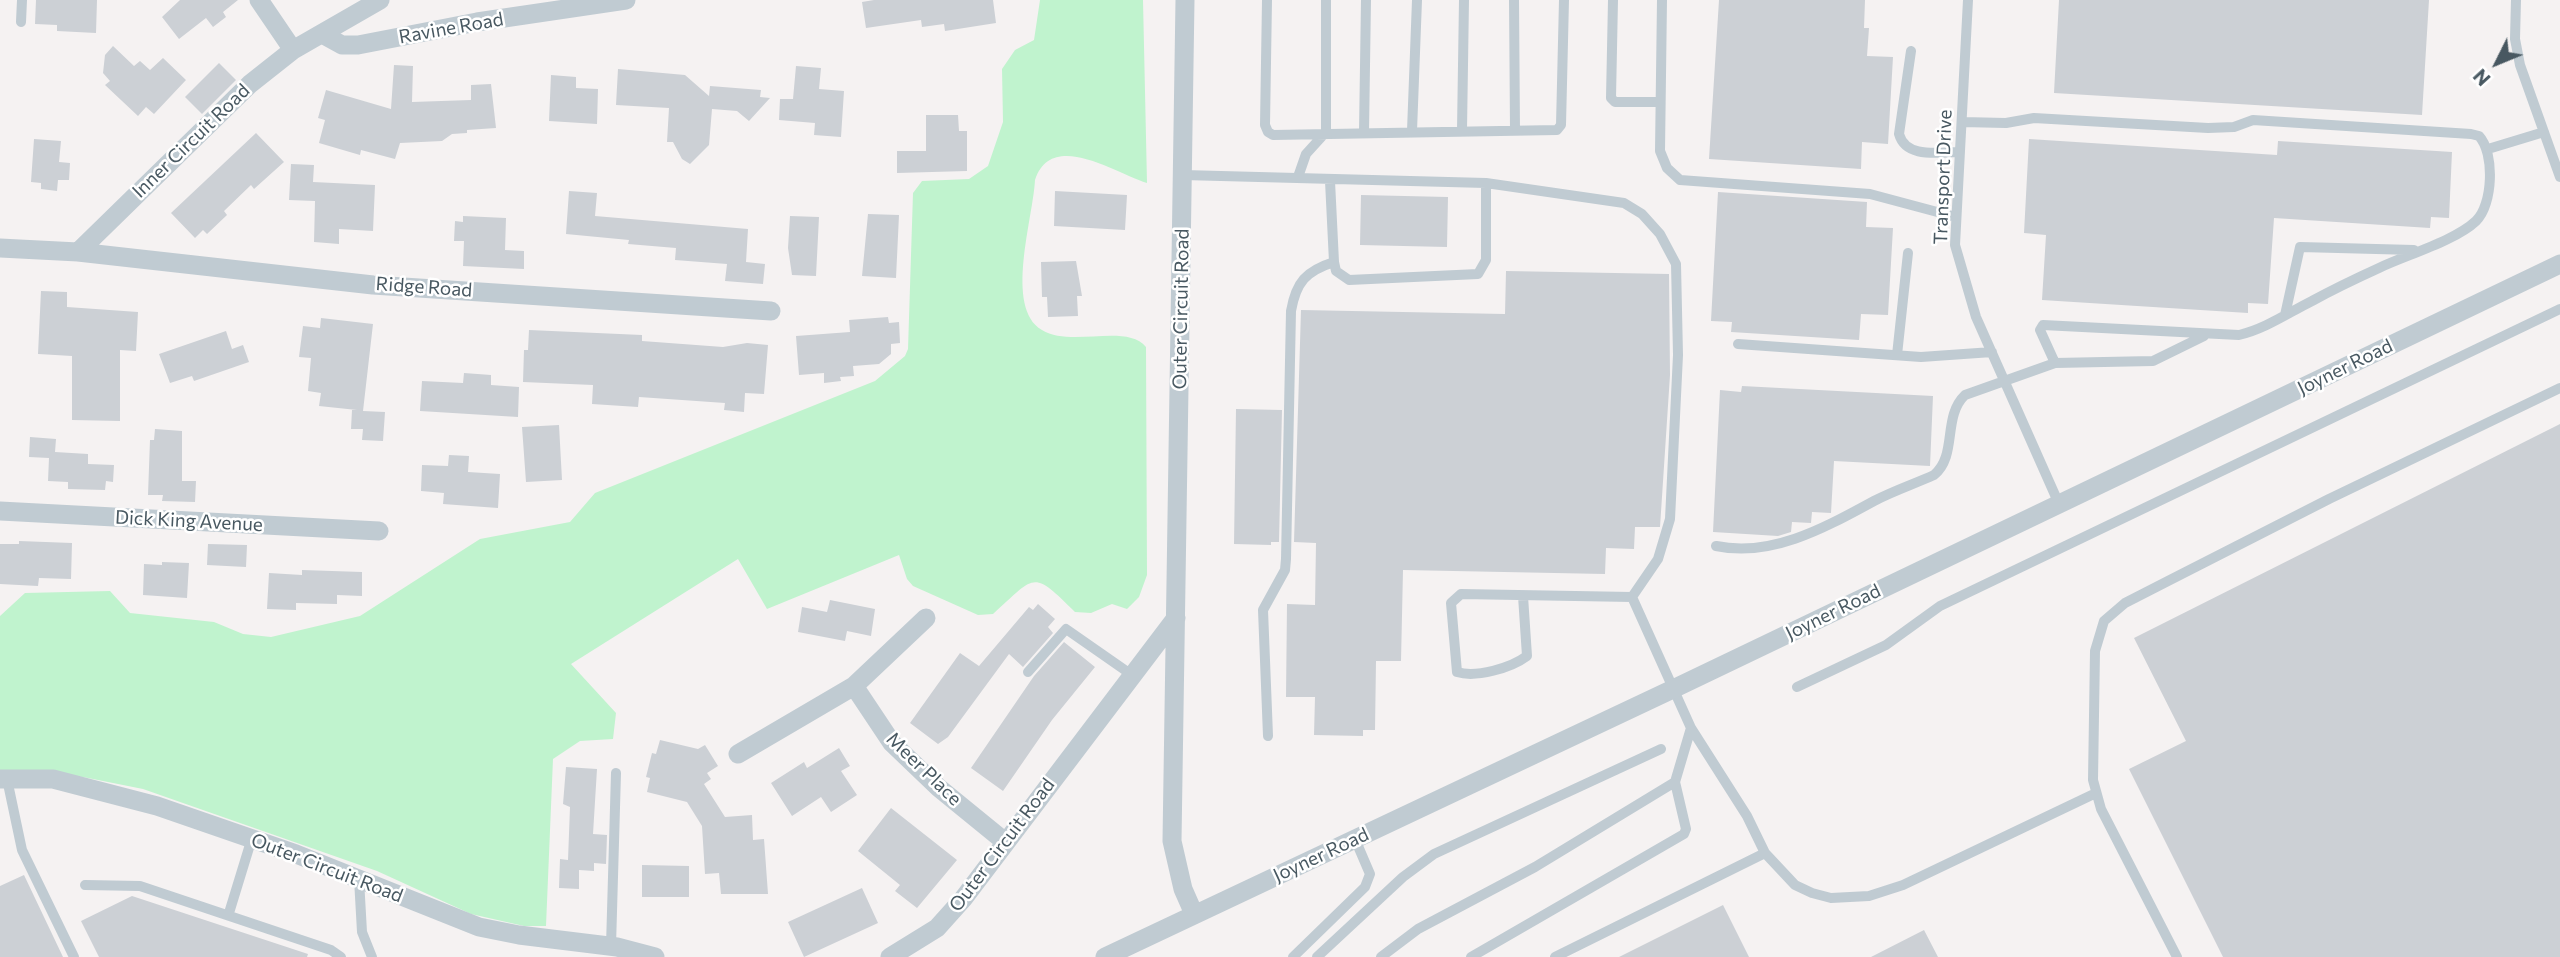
<!DOCTYPE html>
<style>
body{margin:0}
#map{position:relative;width:2560px;height:957px;overflow:hidden;background:#f5f2f2;font-family:Commissioner,sans-serif}
canvas{display:block}
.north{position:absolute;left:2462px;top:28px;width:70px;height:70px;-webkit-text-stroke:5px #fff;paint-order:stroke;rotate:227deg;font-size:19px;font-weight:700;line-height:28px;text-align:center;color:#485861}
.north::after{content:'';display:block;margin:auto;width:24px;height:32px;background:#485861;clip-path:polygon(50% 0,100% 100%,50% 72%,0 100%)}
</style>
<div id="map">
<canvas width="2560" height="957"></canvas>
<div class="north">N</div>
</div>
<script>
const ctx = document.querySelector('canvas').getContext('2d');
ctx.lineJoin = 'round';
function paint(path, color) { ctx.fillStyle = color; ctx.fill(path, 'evenodd'); }
function trace(path, color, width, dash) { ctx.strokeStyle = color; ctx.lineWidth = width; ctx.lineCap = dash ? 'butt' : 'round'; ctx.setLineDash(dash || []); ctx.stroke(path); }
function drawText(font, color, halo, rows, align = 'center') {
  ctx.font = font + ' Commissioner,sans-serif'; ctx.lineWidth = 5; ctx.setLineDash([]); ctx.textBaseline = 'middle'; ctx.strokeStyle = halo; ctx.fillStyle = color; for (const [text, x, y, turn = 0] of rows) {
    ctx.save(); ctx.translate(x, y); ctx.rotate((+turn || 0) * Math.PI / 180); ctx.textAlign = isNaN(turn) ? turn : align; if (halo) ctx.strokeText(text, 0, 0); ctx.fillText(text, 0, 0); ctx.restore();
  }
}
paint(new Path2D(`
 M1040,0H1143L1147,183C1116,174 1052,129 1035,180C1033,219 1004,308 1042,330C1071,348 1126,323 1146,347L1147,575L1139,597L1127,609L1112,604L1091,613L1075,612C1032,569 1036,575 993,614L978,615L913,586L907,579L899,555L767,609L738,559L571,664L616,713L613,739L580,741L553,759L546,926H524L471,914L377,871L143,789L83,777L0,773V616L25,593L110,591L130,613L214,622L243,634L271,637L360,616L480,539L570,522L595,493L875,381L905,356L908,349L913,193L922,181L969,179L988,166L1003,122L1002,69L1015,50L1034,40Z`), '#c0f3ce');
paint(new Path2D(`
 M36,0H97L96,33L57,31V25L35,24Z
 M180,0H238L223,12L226,17L213,27L206,18L179,39L162,17Z
 M874,0H993L996,23L945,31L944,24L922,27L921,20L866,28L862,2Z
 M1719,0H1865L1864,28H1869L1867,56L1893,57L1888,144L1862,142L1861,169L1709,159Z
 M2059,0H2429L2422,115L2054,93Z
 M113,46L134,66L140,61L150,70L163,58L186,80L154,114L146,107L138,116L105,85L110,81L103,73L105,55Z
 M219,63L236,80L202,114L185,97Z
 M394,65L413,66L412,102L471,100V85L491,84L496,128L467,130V133L452,134L442,141L400,143L395,159L361,150L360,155L319,143L325,120L318,118L326,90L391,109Z
 M796,66L821,68L819,89L844,91L841,137L814,135L815,123L779,120L780,99H793Z
 M618,69L685,75L709,96L710,86L761,90L760,97L770,98L749,121L737,111L712,109L709,145L690,164L682,159L673,142H667L669,108L616,105Z
 M551,75L576,77V88L598,89L597,124L549,121Z
 M926,115H958L959,131H967V171L897,173V151H926Z
 M256,133L284,162L254,189L251,185L224,211L227,215L207,234L203,230L195,238L171,213Z
 M34,139L61,141L59,162L70,163L69,180H58L57,191L41,189V183L31,182Z
 M2029,139L2277,155L2278,141L2452,152L2449,218L2431,217L2430,228L2274,218L2268,304L2248,303V313L2042,300L2046,235L2024,233Z
 M291,164L314,165L313,182L375,185L373,231L339,229V244L314,242L315,201L289,200Z
 M569,191L597,193L595,216L748,229L746,262L765,264L763,284L725,281L727,264L675,260L676,248L628,244L629,240L566,234Z
 M1055,191L1127,195L1125,230L1054,226Z
 M1718,192L1867,202L1866,227L1893,228L1888,315L1861,314L1859,340L1731,332L1732,322L1711,321Z
 M1361,195L1448,197L1447,247L1360,245Z
 M868,214L899,215L896,278L862,276Z
 M463,216L506,218L505,250L524,251V269L463,266L464,241H454L455,221L463,222Z
 M790,216L819,217L816,276L792,275L788,248Z
 M1076,261L1082,296H1077L1078,316L1048,317L1047,297H1042L1041,262Z
 M1506,271L1669,274L1670,375L1660,527H1635L1634,549L1606,548L1605,574L1403,570L1401,661H1376L1375,730H1363V736L1314,735L1315,697H1286L1287,604L1315,605L1316,543L1294,542L1301,310L1505,314Z
 M41,291L67,292V307L138,312L136,351L120,350V421L72,420V356L38,354Z
 M888,317L889,323L899,322L900,343L891,344V354L879,364L853,366L854,376L840,377L841,381L824,383V373L799,375L796,336L850,332L849,320Z
 M321,318L373,324L363,411L385,412L383,441L362,440L363,429H351L352,410H357L319,406L321,393L308,391L311,358L299,357L303,326L320,328Z
 M529,330L642,335V341L723,347L747,343L768,345L764,394L745,393L744,412L724,410L725,403L639,397L638,407L592,404L593,385L523,382L524,350H528Z
 M226,331L232,349L243,345L249,362L194,381L192,376L170,383L159,354Z
 M464,373L491,375V385L519,387L518,417L420,411L422,381L463,383Z
 M1742,386L1933,396L1930,466L1834,461L1831,513L1812,512L1811,523L1792,522L1791,532L1778,536L1713,532L1720,390L1741,392Z
 M1236,409L1282,410L1279,542H1271V545L1234,544Z
 M2560,424V957H2223L2129,769L2186,741L2134,638Z
 M559,425L562,480L526,482L522,427Z
 M155,429L182,431V481H196L195,502L162,501L163,495H148L150,440H154Z
 M30,437L56,439L55,452L88,454V464L114,465L113,482L106,481L105,490L68,489V482L48,481L49,458L29,457Z
 M449,455L469,456L468,472L500,474L498,508L443,504L444,493L421,491L422,465L448,466Z
 M19,541L72,543L71,579L39,578L38,586L0,584V544H19Z
 M208,544L247,545L246,567L207,565Z
 M162,562L189,563L187,598L143,595L144,564L162,565Z
 M302,570L362,572V596L337,595V604L296,603V610L267,609L269,573L302,575Z
 M830,600L875,609L871,636L847,631L845,641L798,632L802,607L827,612Z
 M1038,604L1055,619L1048,627L1053,633L1023,667L1009,654L948,737L938,744L910,723L960,653L979,666L1029,607L1033,610Z
 M1064,642L1095,667L1052,720L1003,791L971,768L1034,676Z
 M660,740L698,749L705,745L718,766L707,773L711,779L704,784L725,817L752,815L753,840L764,839L768,894H721L719,873L705,874L702,826L687,802L647,792L650,778L646,777L652,753L656,754Z
 M839,748L850,766L841,771L857,795L831,812L821,797L792,816L771,783L804,762L807,768Z
 M566,767L597,769L593,834L607,835L606,864L594,863V871L579,870V889L559,888L560,859L568,860L570,807L563,804Z
 M891,808L957,860L917,908L895,891L900,885L858,851Z
 M642,865L689,866V897H642Z
 M24,875L63,957H0V886Z
 M862,888L878,923L804,957L788,922Z
 M132,896L308,954L307,957H99L81,921Z
 M1723,905L1749,957H1619Z
 M1924,930L1938,957H1871Z`), '#ccd0d5');
trace(new Path2D(`
 M1267,0L1265,125L1268,132L1273,135L1557,130L1561,125L1564,0
 M1514,0L1515,130
 M1613,0L1611,98L1615,102H1660
 M1662,0L1660,151L1667,168L1680,180L1870,194L1956,217
 M1968,0L1955,245L1976,317L2059,504
 M2516,0L2515,39L2520,65L2560,177
 M21,22L22,0
 M1911,51L1899,134C1906,159 1939,152 1960,152
 M1962,122L2006,123L2034,118L2208,128L2234,127L2253,120L2471,134L2479,136C2495,153 2493,205 2476,221C2455,241 2406,255 2379,268C2357,278 2334,289 2312,301C2288,313 2265,329 2239,335L2043,325L2040,330L2055,363
 M1462,130L1464,0
 M1412,131L1417,0
 M1364,132L1366,0
 M2488,149L2544,132
 M1183,175L1486,183L1624,203L1642,214L1660,234L1676,264L1678,355L1670,519L1658,559L1632,597
 M1298,177L1306,154L1326,132V0
 M1330,181L1334,262L1336,271L1349,280L1478,274L1486,260V183
 M2285,315L2300,247L2414,250
 M1738,344L1921,357L1992,352
 M1897,355L1908,253
 M1716,546C1772,558 1826,527 1874,501C1893,491 1914,484 1934,475C1958,455 1942,417 1965,395L2055,363L2153,361L2204,336
 M1523,596L1527,656C1511,668 1476,678 1457,672L1451,603L1461,594L1632,597
 M1632,597L1691,728L1747,816L1765,853L1795,885L1812,893L1831,898L1869,896L1903,885L2096,793
 M1028,672L1066,629L1132,675
 M1797,687L1886,645L1940,606L2560,309
 M1268,736L1263,610L1285,570L1286,559L1291,311C1296,282 1306,271 1334,262
 M7,779L22,850L74,957
 M359,879L362,932L372,957
 M85,885L140,886L331,950L341,957
 M229,913L252,838
 M611,946L616,773
 M1293,957L1365,887L1370,874L1355,839
 M1317,957L1403,877L1434,854L1661,749
 M1381,957L1418,929L1535,867L1675,782
 M1471,957L1684,834L1686,829L1675,782L1691,728
 M1555,957L1765,853
 M2177,957L2101,809L2093,780L2095,651L2104,621L2125,603L2168,581L2329,499L2560,388`), '#c0cbd2', 10);
trace(new Path2D(`
 M259,0L293,50
 M1185,0L1172,841L1183,889L1194,914
 M322,34L342,45H358L477,22L626,0
 M0,248L78,252L373,285L771,311
 M78,252L250,84L293,50L380,0
 M0,511L379,531
 M854,686L892,743L939,788L1004,841
 M738,754L854,686L926,618
 M0,779H53L157,806L296,854L479,927L519,935L617,947L655,957
 M890,957L937,928L963,899L1176,618
 M1105,957L1673,689L2560,264`), '#c0cbd2', 19);
drawText('19px', '#485861', '#fff', [
 ["Ravine Road",451,28,-10],
 ["Inner Circuit Road",191,141,-44],
 ["Transport Drive",1943,177,-88],
 ["Ridge Road",424,287,4],
 ["Outer Circuit Road",1181,309,-89],
 ["Joyner Road",2345,367,-26],
 ["Dick King Avenue",189,521,3],
 ["Joyner Road",1833,612,-26],
 ["Meer Place",924,769,44],
 ["Outer Circuit Road",1002,845,-53],
 ["Joyner Road",1321,855,-25],
 ["Outer Circuit Road",327,868,21]
]);
</script>
